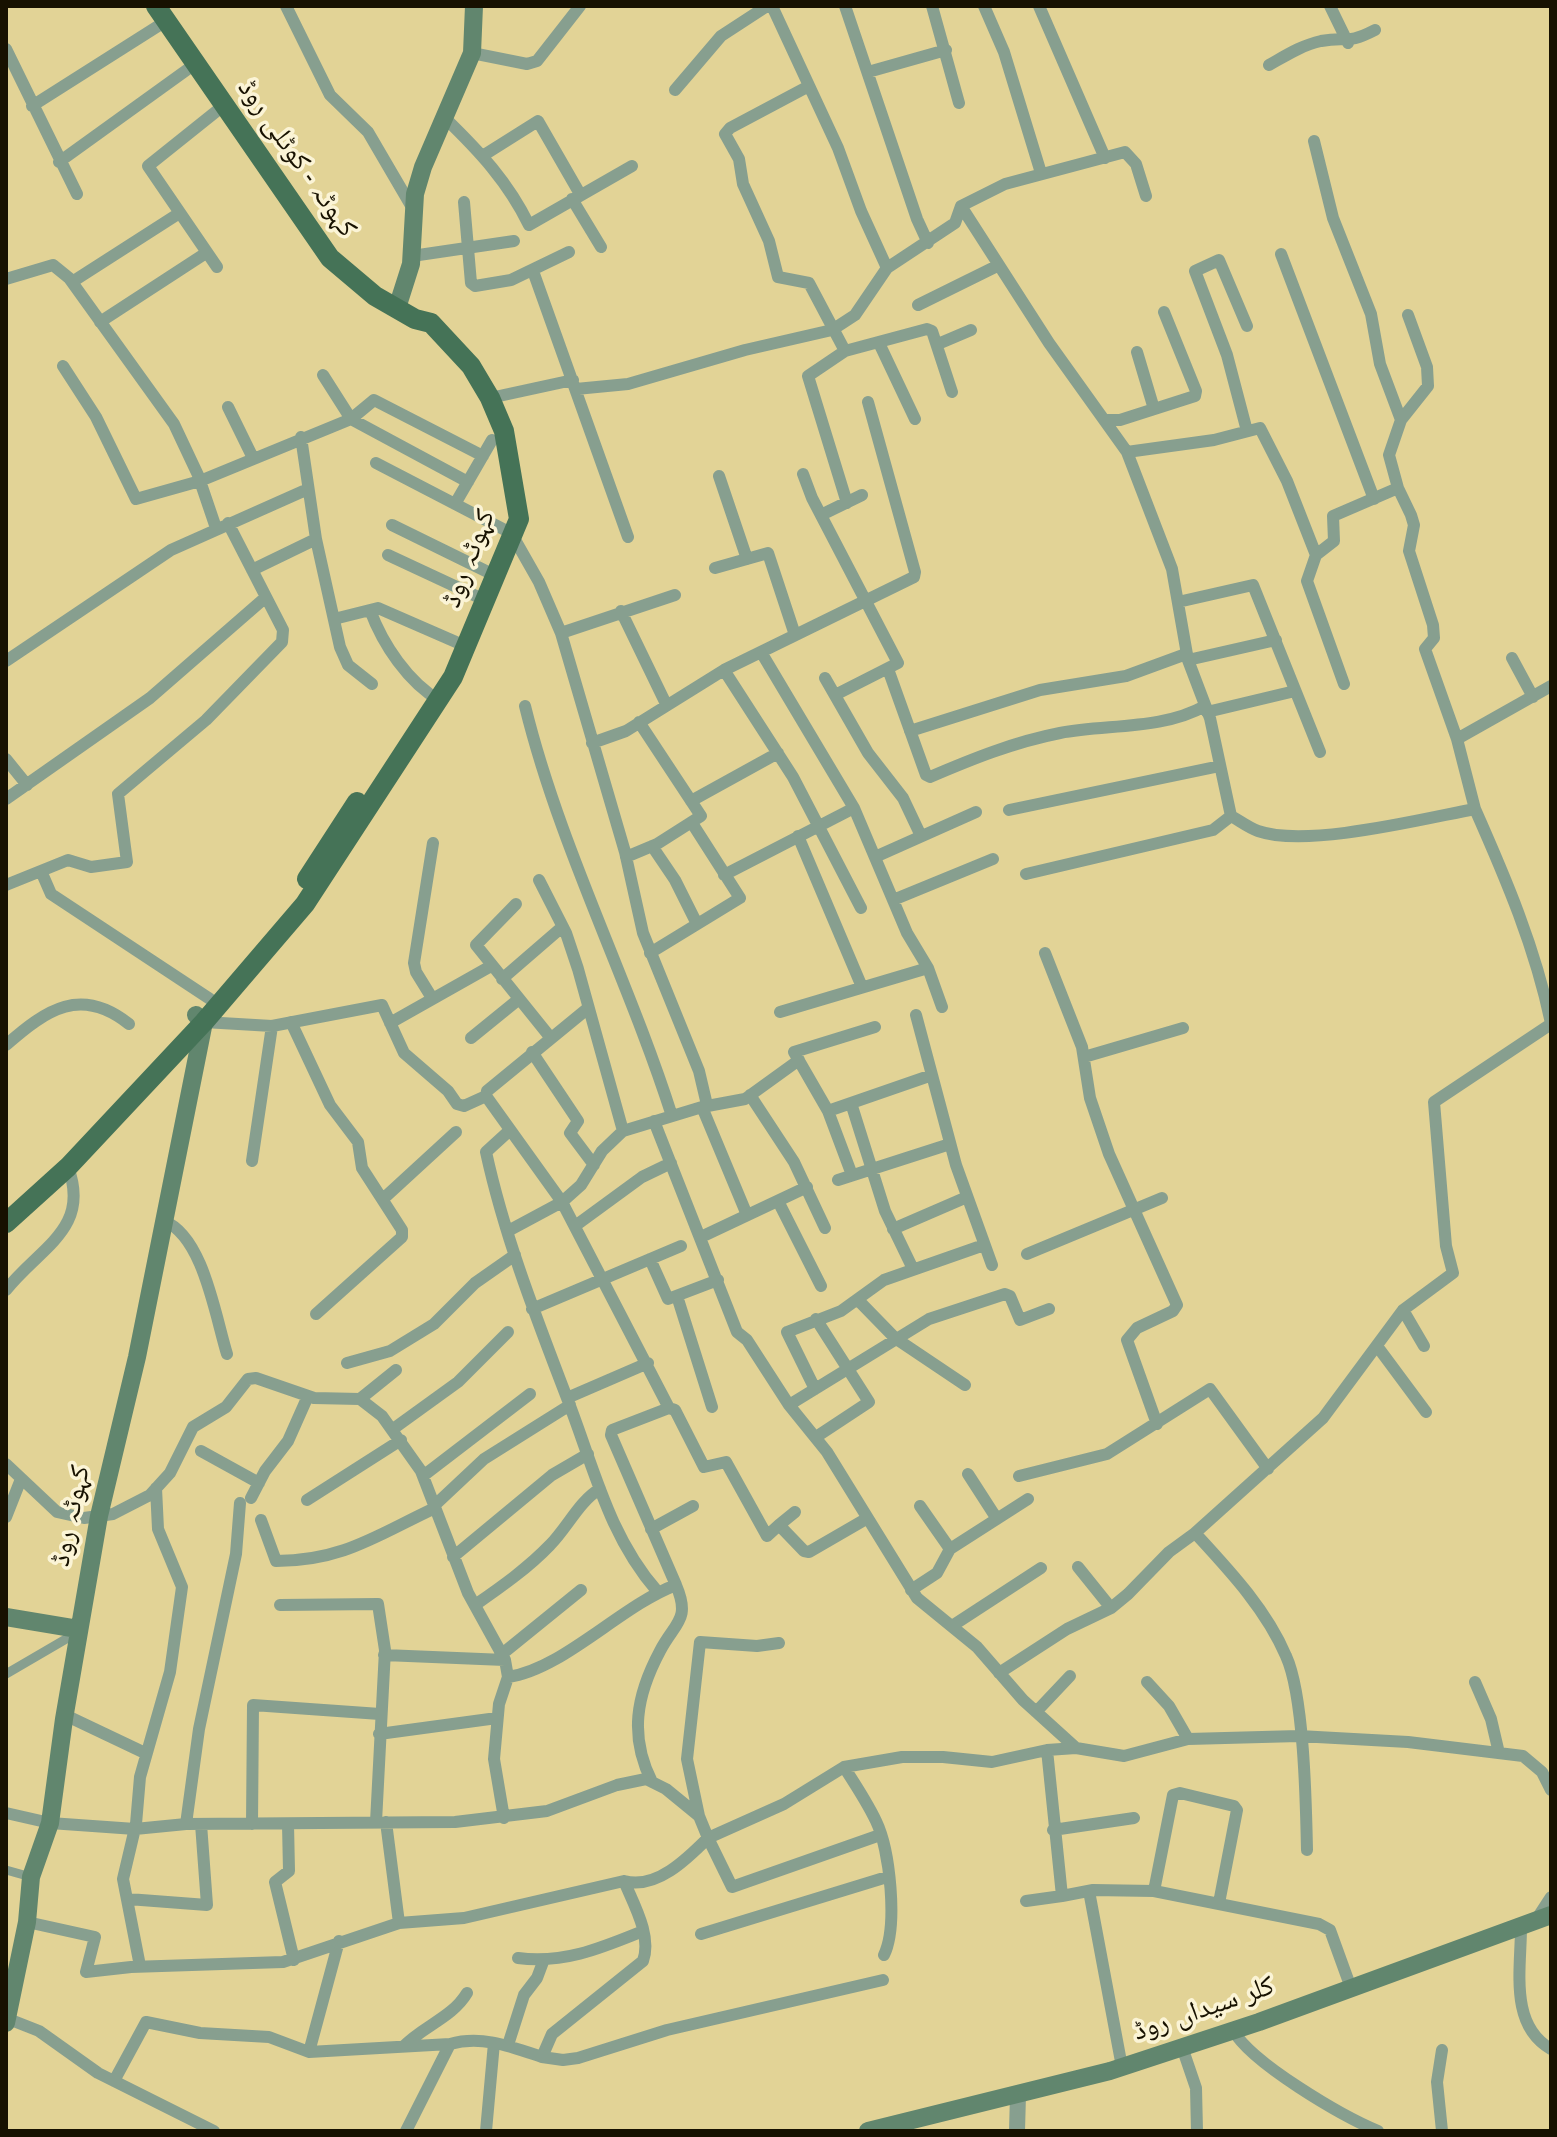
<!DOCTYPE html>
<meta charset="utf-8">
<style>
body{margin:0}
#map{position:relative;width:1557px;height:2137px;overflow:hidden;background:#e2d396;font-family:Jost,sans-serif}
canvas{display:block}
.frame{position:absolute;inset:0;border:8px solid #171100;pointer-events:none}
</style>
<div id="map">
<canvas width="1557" height="2137"></canvas>
<div class="frame"></div>
</div>
<script>
const ctx = document.querySelector('canvas').getContext('2d');
ctx.lineJoin = 'round';
function trace(path, color, width, dash) { ctx.strokeStyle = color; ctx.lineWidth = width; ctx.lineCap = dash ? 'butt' : 'round'; ctx.setLineDash(dash || []); ctx.stroke(path); }
function drawText(font, color, halo, rows, align = 'center') {
  ctx.font = font + ' Jost,"Noto Naskh Arabic",sans-serif'; ctx.lineWidth = 7; ctx.setLineDash([]); ctx.textBaseline = 'middle'; ctx.strokeStyle = halo; ctx.fillStyle = color; for (const [text, x, y, turn = 0] of rows) {
    ctx.save(); ctx.translate(x, y); ctx.rotate((+turn || 0) * Math.PI / 180); ctx.textAlign = isNaN(turn) ? turn : align; if (halo) ctx.strokeText(text, 0, 0); ctx.fillText(text, 0, 0); ctx.restore();
  }
}
trace(new Path2D(`
 M6,1674L78,1632
 M6,1870L31,1877`), '#879f8f', 9);
trace(new Path2D(`
 M286,6L330,95L368,132L413,209
 M772,6L838,148L861,211L887,268
 M845,6L917,219L928,243
 M932,6L959,103
 M984,6L1004,52L1041,173
 M1039,6L1105,158
 M1330,6L1348,43
 M6,49L77,194
 M472,53L527,64L537,61L580,6
 M1269,65C1285,56 1302,45 1321,41C1348,36 1346,45 1375,30
 M868,72L946,50
 M809,86L730,128L725,134L739,159L743,184L769,241L778,277L809,283L845,351L927,329L932,331L952,392
 M675,90L721,36L767,6
 M32,106L166,21
 M445,118C480,152 508,182 529,225L632,166
 M1314,141L1333,218L1371,314L1380,364L1401,420
 M484,155L538,121L580,194
 M59,162L195,64
 M572,199L601,247
 M464,202L471,283L475,286L511,280L569,252
 M961,206L1049,343L1127,452L1172,569L1188,660L1210,718L1231,816C1240,821 1249,828 1258,831C1307,848 1422,819 1475,809C1506,879 1535,947 1551,1023
 M1281,254L1374,499
 M412,256L514,241
 M217,267L148,166L223,106
 M533,271L628,537
 M6,279L53,265L69,278L174,424L198,475L216,528
 M72,282L178,214
 M918,305L997,266
 M1408,315L1427,367L1428,386L1401,420L1389,455L1398,488L1411,515L1414,525L1409,551L1433,625L1434,638L1425,649L1457,739L1475,809
 M100,322L206,253
 M1247,326L1219,260L1195,271L1227,355L1247,431
 M879,343L915,419
 M938,344L971,330
 M845,351L808,376L847,503
 M1137,352L1154,409
 M63,366L96,417L136,499L200,481L351,419L468,482
 M323,375L351,419L374,400L483,456
 M576,389L628,384L745,350L832,330L855,315L887,268L955,223L961,206L1005,184L1125,152L1136,164L1146,196
 M490,398L573,380
 M228,407L253,458
 M1106,420H1120L1195,396L1196,391L1164,312
 M301,437L316,539L340,647L348,665L372,684
 M492,440L455,504L505,530
 M1127,452L1214,440L1260,428L1287,481L1316,555
 M376,463L455,504
 M803,474L812,498L898,663L835,695
 M719,476L747,559
 M821,515L862,495
 M392,525L496,576
 M514,538L539,582L561,633L625,852L643,933L699,1071L707,1105
 M388,555L476,596
 M715,568L768,553L795,635
 M252,570L316,539
 M1178,602L1253,585L1320,752
 M370,610C383,645 408,682 440,701
 M621,611L666,704
 M334,619L378,608L456,642
 M561,633L675,595
 M761,652L854,808L907,933L928,968L942,1007
 M1512,658L1533,697
 M1188,660L1276,640
 M6,661L171,550L308,489
 M888,669L926,775L930,777C972,759 1014,742 1060,733C1107,724 1162,730 1205,706
 M724,670L793,777L861,908
 M825,678L868,753L903,798L921,836
 M1344,684L1307,581L1316,555L1334,541L1333,516L1398,488
 M525,706C560,848 628,978 672,1116
 M1207,712L1295,691
 M910,731L1040,690L1126,676L1186,654
 M1457,739L1551,686
 M592,743L626,731L724,670L914,577L915,572L868,402
 M6,759L27,785
 M6,799L150,698L266,597
 M691,801L778,753
 M1009,810L1220,766
 M798,836L862,987
 M652,846L675,880L697,924
 M626,857L657,844L701,816L639,722
 M875,857L976,812
 M41,871L51,894L210,999
 M1026,874L1213,830L1231,816
 M724,875L854,808
 M539,880L566,933L578,969L623,1131
 M6,885L68,860L91,867L127,862L118,794L206,720L282,642L283,630L228,523
 M893,900L993,859
 M516,904L476,945L550,1037
 M650,953L740,898L692,823
 M1045,953L1082,1047L1090,1098L1109,1154L1177,1305L1173,1311L1137,1328L1127,1340L1157,1424
 M502,979L561,928
 M432,998L416,972L414,963L433,843
 M587,1009L487,1091L486,1096L562,1202L669,1408L675,1410L704,1467L726,1462L767,1536L779,1525L804,1551L809,1552L866,1519
 M780,1012L928,968
 M916,1015L956,1165L992,1265
 M204,1022L272,1026L382,1005L404,1053L448,1091L457,1104L464,1106L486,1096
 M291,1022L330,1105L358,1142L362,1168L402,1230V1237L316,1314
 M390,1023L491,966
 M471,1038L519,999
 M6,1045C47,1009 81,986 129,1024
 M532,1052L578,1121L570,1133L594,1165
 M1084,1057L1183,1028
 M750,1095L794,1162L825,1228
 M851,1103L885,1211L913,1269
 M702,1107L747,1215
 M828,1111L932,1075
 M654,1121L737,1332L747,1340L789,1405L827,1452L917,1598L977,1647L1023,1700L1076,1748
 M509,1131L486,1152C505,1239 538,1322 570,1406C595,1472 610,1537 657,1591
 M252,1161L272,1026
 M852,1175L828,1111L794,1052L875,1027
 M838,1180L950,1144
 M383,1199L456,1132
 M778,1201L821,1286
 M164,1221C203,1236 215,1315 227,1354
 M575,1226L642,1177L671,1163
 M893,1229L967,1197
 M508,1231L562,1202L581,1185L602,1151L623,1131L702,1107L745,1099L799,1060
 M701,1237L807,1187
 M1027,1254L1162,1198
 M650,1259L668,1299L718,1280
 M6,1290C40,1247 91,1229 68,1167
 M677,1296L712,1407
 M858,1300L895,1338L965,1385
 M532,1309L681,1246
 M1403,1310L1424,1346
 M816,1319L869,1402L816,1437
 M1377,1346L1426,1412
 M347,1363L390,1351L434,1324L475,1283L515,1255
 M815,1389L787,1332L841,1311L884,1280L984,1245
 M567,1398L648,1363
 M360,1399L396,1370
 M789,1405L929,1319L1005,1294L1010,1296L1020,1320L1049,1309
 M669,1408L612,1430L611,1435L676,1585
 M393,1429L458,1382L508,1332
 M201,1451L259,1483
 M6,1464L57,1512L84,1518L113,1514L150,1495L170,1473L193,1427L226,1407L248,1379L256,1378L314,1398L360,1399L382,1416L421,1471L468,1593L505,1660L508,1677L499,1704L494,1759L504,1818
 M968,1474L997,1519
 M423,1476L530,1394
 M1019,1476L1107,1454L1210,1389L1268,1469
 M251,1498L265,1471L288,1441L308,1396
 M307,1500L401,1440
 M435,1505L484,1459L570,1405
 M920,1506L950,1549L1028,1499
 M6,1517L21,1479
 M261,1520L276,1561C343,1561 377,1535 435,1508
 M779,1525L795,1512
 M651,1529L693,1506
 M1195,1533C1229,1570 1266,1609 1286,1656C1304,1695 1306,1803 1307,1850
 M453,1557L552,1475L588,1454
 M1078,1567L1111,1608
 M911,1590L937,1573L950,1549
 M280,1605L378,1604L385,1650L376,1822
 M475,1605C501,1587 528,1568 550,1545C567,1528 580,1500 600,1489
 M952,1626L1041,1568
 M502,1654L581,1590
 M384,1655L505,1660
 M999,1673L1067,1629L1111,1608L1128,1594L1169,1552L1195,1533L1323,1418L1403,1310L1453,1273L1446,1246L1434,1102L1551,1024
 M508,1677C562,1670 622,1605 676,1585C691,1620 675,1622 660,1651C636,1696 629,1736 652,1782
 M1147,1682L1169,1706L1188,1739
 M1475,1682L1491,1719L1499,1753
 M1036,1712L1070,1676
 M65,1715L145,1753
 M379,1734L497,1718
 M1047,1750L1062,1896L1093,1890L1154,1891L1319,1924L1330,1930L1351,1988
 M844,1767C855,1784 867,1802 876,1821C890,1850 898,1926 884,1955
 M6,1813L50,1823L135,1829L186,1824L455,1822L547,1811L617,1785L646,1779L666,1789L699,1816L708,1838L784,1804L844,1767L902,1757H943L992,1762L1047,1750L1076,1748L1124,1756L1188,1739L1299,1736L1408,1742L1523,1756L1542,1772L1551,1790
 M699,1816L687,1759L700,1642L757,1646L779,1643
 M386,1822L399,1923
 M186,1824L199,1729L236,1554L240,1503
 M252,1824L253,1705L380,1714
 M288,1824L289,1871L275,1882L294,1960
 M1053,1830L1134,1818
 M1089,1891L1122,2067
 M1154,1891L1173,1795L1180,1793L1234,1806L1237,1810L1219,1903
 M128,1899L207,1905L201,1824
 M1026,1901L1062,1896
 M1536,1920L1551,1897
 M27,1922L95,1937L86,1972L131,1967L283,1962L399,1923L464,1918L624,1881
 M1521,1927C1521,1969 1509,2025 1551,2049
 M701,1934L887,1877
 M518,1958C564,1964 601,1948 643,1931
 M140,1966L123,1879L136,1824L140,1777L170,1672L182,1587L158,1529L156,1488
 M6,2018L39,2031L98,2073L214,2131
 M1233,2030C1251,2063 1342,2116 1378,2131
 M508,2045L524,1995L537,1978L543,1962
 M403,2047C423,2026 452,2018 467,1993
 M1182,2047L1196,2088L1197,2131
 M1442,2050L1437,2082L1442,2131
 M309,2052L339,1941
 M542,2057L563,2060L578,2058L667,2030L883,1980
 M114,2081L146,2022L200,2033L269,2037L309,2052L450,2044
 M406,2131L450,2044C482,2035 512,2047 542,2057L552,2034L643,1961C652,1936 634,1905 624,1881C656,1890 687,1859 708,1838L732,1887L880,1835
 M486,2131L494,2043`), '#879f8f', 12);
trace(new Path2D(`
 M1017,2131L1018,2095`), '#879f8f', 16);
trace(new Path2D(`
 M397,308L411,264L415,194L423,167L472,53L474,6
 M6,1617L78,1629
 M6,2023L27,1922L31,1877L50,1823L64,1719L99,1516L137,1357L204,1022L196,1015
 M868,2131L1110,2071L1259,2022L1551,1915`), '#61866e', 18);
trace(new Path2D(`
 M307,879L357,802
 M6,1223L68,1167L204,1022L305,904L453,677L519,519L504,431L490,398L471,366L431,323L415,319L375,296L330,258L156,6`), '#457357', 20);
drawText('28px', '#171100', '#fbf4d6', [
 ["کہوٹہ - کوٹلی روڈ",296,159,55],
 ["کہوٹہ روڈ",470,559,-69],
 ["کہوٹہ روڈ",72,1516,-78],
 ["کلر سیداں روڈ",1204,2010,-19]
]);
</script>
